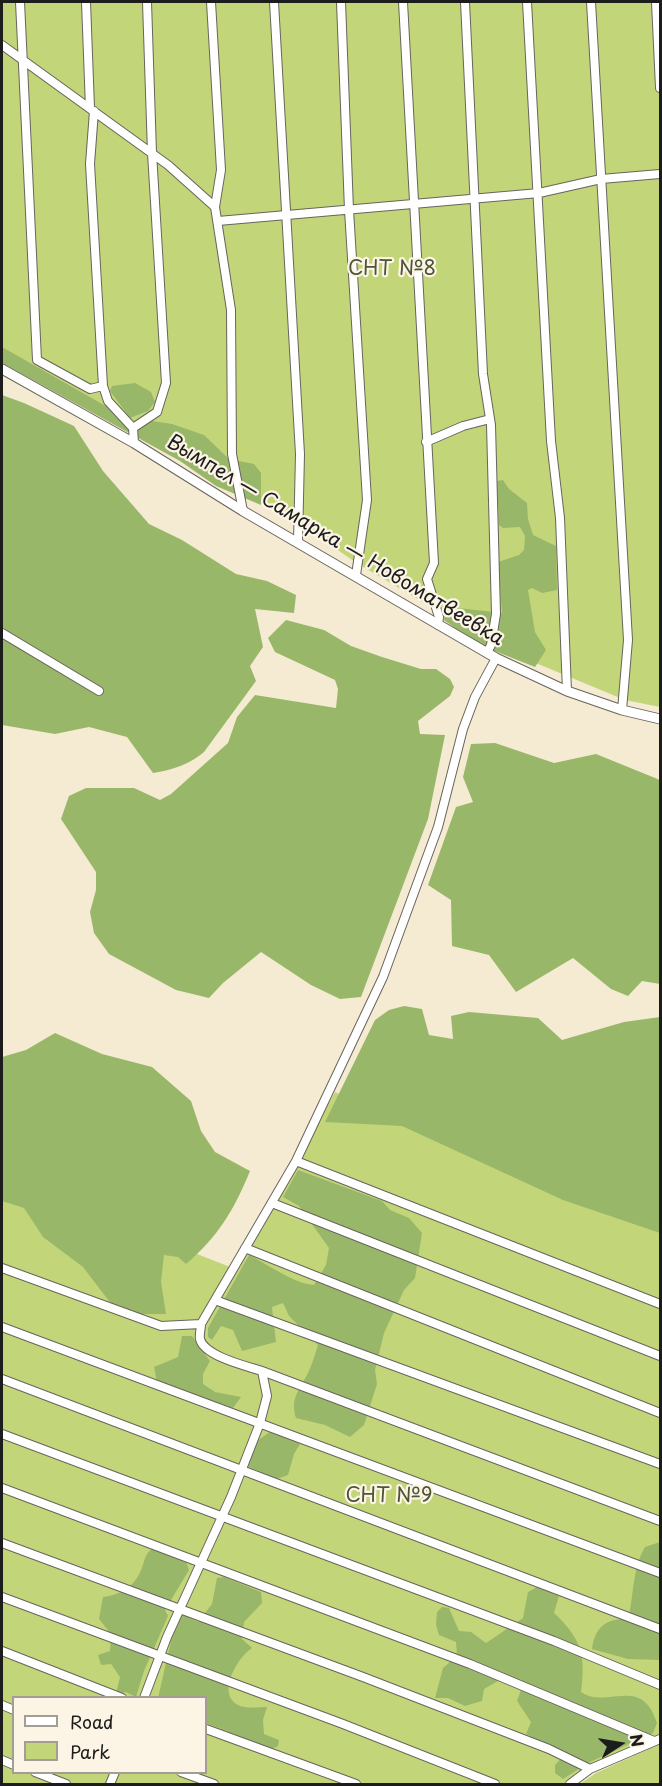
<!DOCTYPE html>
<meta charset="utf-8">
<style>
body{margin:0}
#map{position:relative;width:662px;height:1786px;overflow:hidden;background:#f5ebd2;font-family:"Playpen Sans",sans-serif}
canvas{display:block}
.frame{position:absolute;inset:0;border:3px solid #1c1c1c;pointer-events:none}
.legend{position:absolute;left:12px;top:1696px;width:195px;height:78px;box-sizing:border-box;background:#fcf5e5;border:2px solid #a29e95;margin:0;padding:8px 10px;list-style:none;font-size:18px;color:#1c1c1c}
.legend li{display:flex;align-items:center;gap:12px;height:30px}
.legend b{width:30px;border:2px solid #a29e95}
.north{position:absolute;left:590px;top:1714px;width:60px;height:60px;-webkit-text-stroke:4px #fcf5e5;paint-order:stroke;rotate:78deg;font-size:16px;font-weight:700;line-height:24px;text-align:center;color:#1c1c1c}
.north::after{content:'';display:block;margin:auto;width:21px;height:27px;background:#1c1c1c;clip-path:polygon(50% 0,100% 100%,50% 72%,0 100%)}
</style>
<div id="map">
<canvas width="662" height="1786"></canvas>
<div class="frame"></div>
<ul class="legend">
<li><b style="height:8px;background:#fff"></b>Road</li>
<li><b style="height:16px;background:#c2d679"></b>Park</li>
</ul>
<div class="north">N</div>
</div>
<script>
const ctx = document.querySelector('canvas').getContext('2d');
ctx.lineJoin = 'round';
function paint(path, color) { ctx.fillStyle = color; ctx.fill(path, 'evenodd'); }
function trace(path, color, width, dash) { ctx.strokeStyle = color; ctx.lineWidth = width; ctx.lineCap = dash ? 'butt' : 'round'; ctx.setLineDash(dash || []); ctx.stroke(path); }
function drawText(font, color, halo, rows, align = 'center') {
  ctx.font = font + ' "Playpen Sans",sans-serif'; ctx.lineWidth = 4.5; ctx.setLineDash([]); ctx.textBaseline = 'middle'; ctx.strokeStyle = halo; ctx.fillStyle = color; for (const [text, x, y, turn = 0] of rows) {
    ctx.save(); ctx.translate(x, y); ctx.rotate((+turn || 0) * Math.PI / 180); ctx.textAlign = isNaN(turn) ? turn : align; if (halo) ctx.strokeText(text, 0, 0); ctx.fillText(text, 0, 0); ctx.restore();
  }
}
paint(new Path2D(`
 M2,2H660V707L625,700L502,649L355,562L301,524L2,361Z
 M335,1092L660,1229V1736L581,1770L563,1784H2V1178L238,1270ZM14,1698H206V1772H14Z
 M660,1744V1784H580L596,1773Z`), '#c2d679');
paint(new Path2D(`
 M2,347L139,425L152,421L172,424L204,435L229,459L254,464L261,473V505L216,486L180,461L2,363Z
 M135,383L151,392L155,402L148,411L130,418L110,391L112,386Z
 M2,395L24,403L74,426L103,471L149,524L182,540L236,574L267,581L296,595L294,613L255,609L263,647L250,666L256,681L204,752C190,764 172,770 153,773L127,737L89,727L55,734L2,725Z
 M503,480L509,489L527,503L528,519L533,535L556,546L557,590L542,593L532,588L528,590L535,632L546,650L535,667L477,644L444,620L445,609L449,607L502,613L498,562L519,555L524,550L525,536L520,527L503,528L499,525L497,481Z
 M286,620L324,630L351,646L382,657L421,669H436L450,679L454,687L450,696L418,721L420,734L445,735L428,819L361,997L340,999L311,985L261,952L223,983L209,998L176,990L109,954L94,933L90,912L96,890V872L61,819L69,796L86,788H134L160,800L171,794L228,743L237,717L255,695L336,708L338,689L335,680L275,652L268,638Z
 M495,743L554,763L596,754L660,780V984L642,981L628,996L611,989L573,958L516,992L489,955L452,946L451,900L428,885L456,807L473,802L463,777L471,744Z
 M404,1006L422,1009L429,1035L453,1039L451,1016L469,1012L538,1018L562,1040L624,1022L660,1017V1233L563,1200L402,1126L325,1122L375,1020L389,1010Z
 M55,1033L102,1054L152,1067L191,1101L201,1131L215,1152L250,1171C234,1210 218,1237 186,1264L178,1257L164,1255L161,1282L166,1314H127L109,1301L83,1267L43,1237L24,1208L2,1201V1057L26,1050Z
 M298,1170L382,1201L390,1210L409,1218L422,1233L415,1278L404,1290L384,1333L375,1370L377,1384L364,1425L350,1437L325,1425L296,1418C290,1398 299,1391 308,1373C312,1365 315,1354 318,1345L289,1316L283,1303L272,1307L276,1342L242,1351L233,1330L221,1326L212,1340L208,1337V1328L249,1255C267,1264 295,1284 314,1285L326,1265L329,1248L299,1206L283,1197Z
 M182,1336H192L210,1361L203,1374V1384L215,1392L241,1397L233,1408L157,1382L154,1367L178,1357Z
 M271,1431L300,1444L294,1454L288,1475L277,1479L247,1466L257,1441Z
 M660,1542V1660L628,1659L592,1649C595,1627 606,1618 628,1619C634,1596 632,1569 645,1547Z
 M152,1549L186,1561L189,1570L165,1610L168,1616L144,1671L136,1697L126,1692L116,1694L120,1677L111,1664L101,1665L98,1655L110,1651L111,1634L99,1619L103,1597C123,1594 136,1586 143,1565C145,1558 146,1553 152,1549Z
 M224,1577L261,1592L262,1603L244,1622L242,1639L252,1648C238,1657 216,1693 238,1705C245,1709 259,1707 267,1707L263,1720L264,1734L279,1740L278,1746L272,1749L206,1723V1698H158L173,1632L182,1614L198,1622L212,1604L217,1578Z
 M537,1587L559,1596L554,1613C581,1638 586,1655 581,1692C608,1710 641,1674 657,1723L653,1733L588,1763L563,1779L555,1773V1765L565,1754L526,1734L531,1722L517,1701L523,1684L505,1677L484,1689L482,1701L465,1706L448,1698H435L443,1668L457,1656L456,1642L439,1635L436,1625L437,1612L442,1607L449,1608L459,1631L471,1632L486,1643L523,1618L528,1592Z`), '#99b769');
const minor = new Path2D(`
 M20,2L37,360L90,389L103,386
 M86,2L90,108
 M211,2L221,170L215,207
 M274,2L300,454L298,542
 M341,2L349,210L367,500L356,575
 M403,2L434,563L427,579L439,617L438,625
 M465,2L483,374L491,425L496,614L491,645L487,653
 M527,2L551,441L560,518L567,691
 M591,2L628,640L622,710
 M656,2L660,88
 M2,45L168,165L215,207L231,310L232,454L243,511
 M94,111L90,164L103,386L108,401L133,428
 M218,221L539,193L601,179L660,174
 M426,442L463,426L490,419
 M134,443L133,428L157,412L166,383L152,153L147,2
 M2,633L99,691
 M296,1161L660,1304
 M272,1203L660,1356
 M245,1248L660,1413
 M2,1268L161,1326L201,1324
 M215,1300L660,1464
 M2,1327L660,1573
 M262,1371L660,1521
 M2,1379L660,1629
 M2,1434L554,1641L660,1685
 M2,1488L470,1664L654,1741
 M2,1543L363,1677L549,1749L590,1769
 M2,1597L343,1724L495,1784
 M2,1651L122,1698
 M144,1698L167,1637L231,1497L260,1423L267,1396L262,1371C246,1366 204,1356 200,1339C199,1335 201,1329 201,1324L296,1161L383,977L438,827L463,729L475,697L496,658
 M2,1705L14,1710
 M206,1729L356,1784
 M2,1760L14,1765
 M35,1772L66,1784
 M181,1772L214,1784
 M110,1784L115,1772
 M570,1784L590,1769L660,1739`);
const major = new Path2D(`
 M2,369L134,443L243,511L496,658L567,691L622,710L660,719`);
trace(minor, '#68645c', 10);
trace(major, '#68645c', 11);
trace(minor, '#fff', 8);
trace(major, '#fff', 9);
drawText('20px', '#4e5438', '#fcf5e5', [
 ["СНТ №8",392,269],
 ["СНТ №9",389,1496]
]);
drawText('20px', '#1c1c1c', '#fcf5e5', [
 ["Вымпел — Самарка — Новоматвеевка",335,541,31]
]);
</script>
